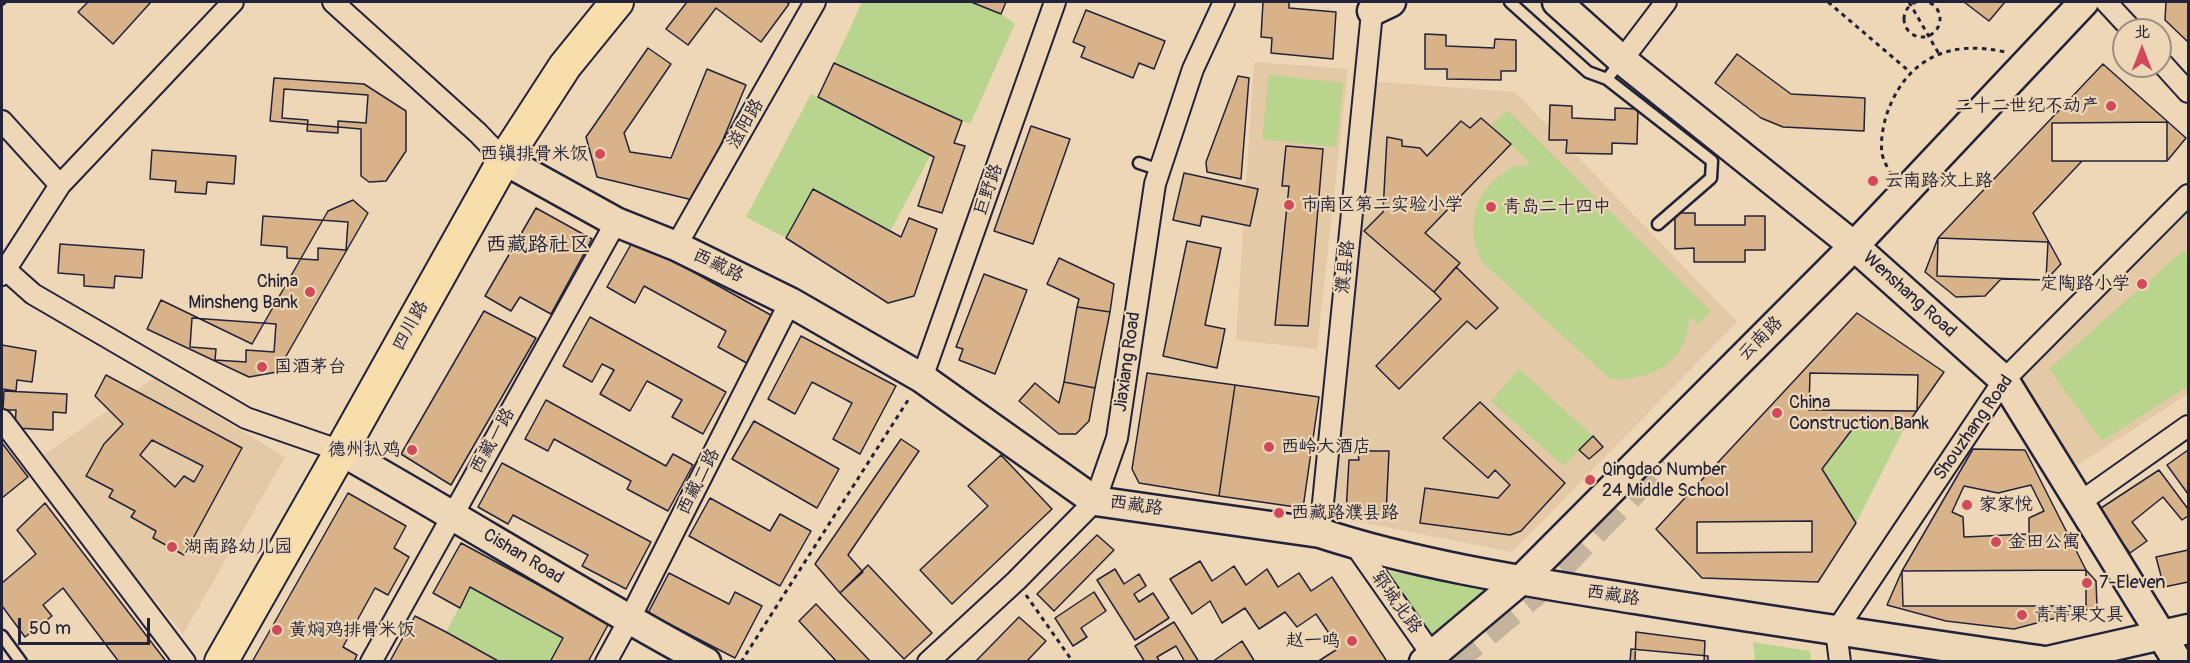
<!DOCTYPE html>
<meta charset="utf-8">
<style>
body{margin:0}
#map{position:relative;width:2190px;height:663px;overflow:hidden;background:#edd7b6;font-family:Pangolin,"LXGW WenKai TC",sans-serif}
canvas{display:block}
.frame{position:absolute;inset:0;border:3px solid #22223b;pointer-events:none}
.north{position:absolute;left:2112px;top:18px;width:60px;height:60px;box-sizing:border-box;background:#edd7b6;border:2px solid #9c8f85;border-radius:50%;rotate:0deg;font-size:16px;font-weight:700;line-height:24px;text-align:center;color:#22223b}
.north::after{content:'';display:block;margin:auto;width:21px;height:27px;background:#d1495b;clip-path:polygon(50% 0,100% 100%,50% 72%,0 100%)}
.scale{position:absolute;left:18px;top:618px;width:132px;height:27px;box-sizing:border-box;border:3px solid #22223b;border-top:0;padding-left:8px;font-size:18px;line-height:21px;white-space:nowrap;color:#22223b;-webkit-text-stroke:4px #edd7b6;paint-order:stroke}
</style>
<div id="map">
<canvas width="2190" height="663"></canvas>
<div class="frame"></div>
<div class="north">北</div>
<div class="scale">50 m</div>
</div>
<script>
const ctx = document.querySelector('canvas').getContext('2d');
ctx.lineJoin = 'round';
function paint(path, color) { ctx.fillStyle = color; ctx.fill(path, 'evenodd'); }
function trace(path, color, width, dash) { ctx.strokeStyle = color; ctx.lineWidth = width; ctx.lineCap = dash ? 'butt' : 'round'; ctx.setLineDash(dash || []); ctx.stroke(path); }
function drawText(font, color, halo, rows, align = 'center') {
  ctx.font = font + ' Pangolin,"LXGW WenKai TC",sans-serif'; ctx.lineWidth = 4.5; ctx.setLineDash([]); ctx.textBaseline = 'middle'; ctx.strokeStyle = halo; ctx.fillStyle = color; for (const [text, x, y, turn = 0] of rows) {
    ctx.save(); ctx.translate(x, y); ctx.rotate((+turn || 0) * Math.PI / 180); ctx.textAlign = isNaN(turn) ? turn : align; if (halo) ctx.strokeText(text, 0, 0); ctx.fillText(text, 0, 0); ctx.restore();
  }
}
paint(new Path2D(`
 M1254,62L1348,69L1317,349L1236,340Z
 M1369,81L1515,92L1737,322L1512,552L1325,515Z
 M2188,194V394L2067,472L2002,373Z
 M154,378L285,457L183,634L38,459Z`), '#e3c9a6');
paint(new Path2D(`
 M862,2H971L1001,14L1015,24L970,124L834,63Z
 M1269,75L1343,83L1336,147L1262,139Z
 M811,94L930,156L891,230L813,189L786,238L746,217Z
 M1507,110L1711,311L1699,324L1689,316C1689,362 1652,381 1610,379L1482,262C1466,230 1471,197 1501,175C1505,173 1509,169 1513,167C1518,165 1526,166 1531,165L1492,125Z
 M2184,250L2188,259V386L2102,441L2049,369Z
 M1519,369L1593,436L1563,466L1491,401Z
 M1854,427L1904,429L1856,523L1822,469Z
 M1385,571L1500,587L1432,636Z
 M470,587L563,638L550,661H500L446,632Z
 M1753,642L1810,651L1811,661H1755Z`), '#b9d48c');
const building = new Path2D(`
 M88,2H151L113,44L78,12Z
 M687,2H786L789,4L761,42L716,8L688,45L666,29Z
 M971,2H1006L1001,14Z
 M1263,2H1289V8L1336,12L1333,59L1271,53L1272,38L1261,37Z
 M1964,2H2005L1989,21Z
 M2166,2H2188V42L2165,20Z
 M1086,10L1165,41L1154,69L1139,63L1133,78L1081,57L1085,47L1073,42Z
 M1425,34L1446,35V46L1494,48L1495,39L1516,40V71H1501V80L1447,79V69H1425Z
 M648,48L671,64L624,133L630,152L671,158L707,69L746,85L697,201L597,177L586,137Z
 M1737,54L1791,94L1865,98L1864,131L1783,127L1761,118L1715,83Z
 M834,63L962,121L954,143L965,146L942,213L918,206L934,157L818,97Z
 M2103,64L2186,138L2167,161H2082L2033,213L2061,264L2046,280L2001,279L1985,296L1956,297L1925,272L1938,238Z
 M1238,76L1249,78L1241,179L1207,172L1206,162Z
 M274,78L364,84L406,111V151L386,181L369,182L361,176V129L270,121Z
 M284,89L368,95L366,123L338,121V133L307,131L308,120L282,118Z
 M1550,105L1572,106V118L1615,120V108L1638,109L1637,144L1612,143V154L1566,153L1567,140H1549Z
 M1481,118L1511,144L1425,233L1460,263L1434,292L1364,231L1383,212L1387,137L1402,140V146L1420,148L1427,156L1461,121L1470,128Z
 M2167,122V161H2052V123Z
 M1031,126L1070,139L1033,244L994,231Z
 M1286,146L1323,149L1308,326L1275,325L1289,186H1282Z
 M152,150L236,156L234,184L207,182L206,194L175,192L176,181L150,179Z
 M1184,173L1258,189L1250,226L1202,216L1200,226L1173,220Z
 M813,189L901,237L909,218L937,229L914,296L888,303L786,238Z
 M353,200L368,213L277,372L249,377L147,329L161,300L252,344L328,211Z
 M536,208L592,239L551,314L520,297L511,311L485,296Z
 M1675,213H1695V225H1745V216H1765V250H1745V262H1694V248L1675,249Z
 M263,216L348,222L346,250L318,248V260L287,258V247L261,245Z
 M1938,238L2048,242L2046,280L1937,276Z
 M634,239L778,319L752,366L718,347L726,331L644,286L635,303L607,287Z
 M1187,241L1221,248L1205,325L1225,329L1217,368L1163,356Z
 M60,244L144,250L142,278L115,276L114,288L84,286V275L58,273Z
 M1059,258L1114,284L1110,312L1077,307L1079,299L1047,284Z
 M1456,267L1498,308L1476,329L1467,321L1399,389L1376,366L1441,299L1434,292Z
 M984,274L1027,290L995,374L959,360L963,349L956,347Z
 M1077,307L1110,312L1095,388L1064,382Z
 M484,311L536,338L451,485L401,454Z
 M1857,313L1944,372L1904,429L1854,427L1822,469L1856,523L1818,582L1702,578L1656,529Z
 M590,317L726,392L703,434L672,417L682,400L647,381L630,411L600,394L614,370L602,364L592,382L563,366Z
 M192,318L276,324L274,352L246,350V362L215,360L216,349L190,347Z
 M801,336L896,386L860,454L833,439L852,403L812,382L795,414L768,399Z
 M2,345L36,351L32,382L17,380L16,391L2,389Z
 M1147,373L1235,385L1219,496L1139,483L1132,469Z
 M1810,373L1918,375L1917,411L1809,410Z
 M106,375L242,448L184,555L153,538L156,531L131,517L135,511L109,497L113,490L86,476L104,444L123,424L95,396ZM152,440L203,466L194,482L184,476L175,487L140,455Z
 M1064,382L1095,388L1089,421L1076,434H1059L1019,401L1035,383L1059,403Z
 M1235,385L1319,397L1303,508L1219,496Z
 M4,391L67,394L66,413L53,412V430L15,428L16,410H3Z
 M546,400L666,466L673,454L693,465L668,511L627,489L631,481L554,439L548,451L525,439Z
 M1480,402L1565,483L1521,531L1510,535L1420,523L1425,488L1498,498L1510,485L1495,470L1488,478L1443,438Z
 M754,421L839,469L817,508L732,459Z
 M1593,436L1603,447L1589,459L1579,450Z
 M901,439L919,451L848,555L863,572L840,593L815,564Z
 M2,443L28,477L2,498Z
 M1973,449L2025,450L2086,570L2096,581L2097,607L2014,629L1946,621L1887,605L1902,571Z
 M2188,450V494L2167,465Z
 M1358,451H1389L1386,515L1346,513L1349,460H1359Z
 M1001,455L1052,509L952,604L920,570L988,506L968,486Z
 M502,463L651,542L626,589L582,566L588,555L513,515L508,524L478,507Z
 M2159,470L2188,509V516L2182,520L2163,497L2132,522L2147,541L2130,553L2098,510Z
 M2031,485L2044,511L2029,518V534L1964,537L1963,517L1952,512L1964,486L1998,493Z
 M348,493L406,526L394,548L409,557L388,595L375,588L353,628L343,647L357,655L354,662H252Z
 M710,498L770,531L780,514L811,531L780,586L689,536Z
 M45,503L165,660L164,662H119L63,588L43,605L52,616L25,637L2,606V583L36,554L17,530Z
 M1812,521V552L1697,553V522Z
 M1097,535L1114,550L1054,611L1037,594Z
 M461,543L609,623L588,662H550L563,638L470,587L460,608L433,593Z
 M2188,550V582L2164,587L2156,557Z
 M1200,561L1212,581L1234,566L1246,585L1267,569L1278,587L1299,573L1311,591L1332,577L1386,660L1383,662H1317L1339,648L1316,614L1297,627L1285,612L1259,629L1245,608L1222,623L1210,601L1192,614L1170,579Z
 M868,565L932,633L904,659L840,593Z
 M1115,569L1124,584L1139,574L1146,586L1134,594L1139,602L1153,593L1169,618L1135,640L1097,580Z
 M2086,570V606H1903L1902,571Z
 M669,573L729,604L735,592L762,606L735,658L648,613Z
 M1094,592L1106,611L1081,628L1087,637L1073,646L1055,618Z
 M816,604L871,662H837L799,621Z
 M415,616L446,632L500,662L390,661Z
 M1019,617L1046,641L1026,662H975Z
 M1174,622L1199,662H1185L1176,646L1157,657L1160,662H1145L1135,646Z
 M1636,632L1705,641L1704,662H1635Z
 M1242,641L1255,662H1212Z
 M1631,649L1708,656V662H1630Z`);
paint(building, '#d8b289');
trace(building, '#22223b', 1.5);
trace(new Path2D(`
 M1447,662L1535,589L1661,459`), '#c4b39d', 33, [33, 16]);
const lane = new Path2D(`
 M1510,2L1588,72L1607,79L1622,60
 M1607,79L1712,161L1711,178L1658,224
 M1139,163L1160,170
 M2,636L21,662`);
const street = new Path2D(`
 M333,2L478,133L504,160
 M2106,2L2132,30
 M1622,60L1666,2
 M2160,61L2188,92
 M2,121L60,185
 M676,246L815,2
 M6,270L33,294L246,418L341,451
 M2,275L60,185L233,2
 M922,378L1055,2
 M2,420L185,662
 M2079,503L2188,426
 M1320,533L1373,2
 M1355,545L1437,662
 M371,662L616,222
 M606,662L629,620L790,302
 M928,662L1016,581L1095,501L1117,438L1155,184L1193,69L1224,2
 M1840,662L1836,631L2004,380L2188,195`);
const secondary = new Path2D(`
 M1557,2L1622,60L1854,246L2004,380L2178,662
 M1372,11L1391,2
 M504,160L616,222L676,246L790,302L922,378L1095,501L1320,533C1421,566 1530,582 1635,599C1771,621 1908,641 2044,661
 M341,451C463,520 582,595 706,662
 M1424,662L1520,581L1854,246L2084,2
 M2043,662L2188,629`);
const primary = new Path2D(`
 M221,662L341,451L504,160L565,66L617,2`);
trace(lane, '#22223b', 15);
trace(street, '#22223b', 24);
trace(secondary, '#22223b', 33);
trace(primary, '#22223b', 36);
trace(new Path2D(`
 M1904 19a18 18 0 1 1 36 0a18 18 0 1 1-36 0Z
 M1828,2L1910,72
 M1909,2L1939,54
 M2,5L6,2
 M1891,175C1888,168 1883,160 1882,153C1880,140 1884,120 1889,108C1910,56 1952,40 2005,52
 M1026,595L1073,662
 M741,662L910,397`), '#22223b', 3, [4.5, 4.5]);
trace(lane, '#edd7b6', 10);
trace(street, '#edd7b6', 20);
trace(secondary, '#edd7b6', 28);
trace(primary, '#f8deab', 32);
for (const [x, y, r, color] of [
 [2111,106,6,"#d1495b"],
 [600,154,6,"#d1495b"],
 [1873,181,6,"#d1495b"],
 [1289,205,6,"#d1495b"],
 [1491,207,6,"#d1495b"],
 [2142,284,6,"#d1495b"],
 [310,292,6,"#d1495b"],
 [262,367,6,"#d1495b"],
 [1777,413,6,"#d1495b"],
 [1269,447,6,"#d1495b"],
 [412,450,6,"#d1495b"],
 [1590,480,6,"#d1495b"],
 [1967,505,6,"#d1495b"],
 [1279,513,6,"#d1495b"],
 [1996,542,6,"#d1495b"],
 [172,547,6,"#d1495b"],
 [2087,583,6,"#d1495b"],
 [2022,615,6,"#d1495b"],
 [277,630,6,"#d1495b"],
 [1352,641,6,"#d1495b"]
]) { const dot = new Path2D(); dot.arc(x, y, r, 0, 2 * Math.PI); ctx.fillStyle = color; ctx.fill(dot); trace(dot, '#edd7b6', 2); }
drawText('18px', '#22223b', '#edd7b6', [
 ["二十二世纪不动产",2099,106,"right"],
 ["西镇排骨米饭",588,154,"right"],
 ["云南路汶上路",1885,181],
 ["市南区第二实验小学",1301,205],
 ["青岛二十四中",1503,207],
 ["China",298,282,"right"],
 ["Minsheng Bank",298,303,"right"],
 ["定陶路小学",2130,284,"right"],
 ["国酒茅台",274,367],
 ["China",1789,403],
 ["Construction Bank",1789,424],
 ["西岭大酒店",1281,447],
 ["德州扒鸡",400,450,"right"],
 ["Qingdao Number",1602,470],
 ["24 Middle School",1602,491],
 ["家家悦",1979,505],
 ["西藏路濮县路",1291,513],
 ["金田公寓",2008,542],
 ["湖南路幼儿园",184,547],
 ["7-Eleven",2099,583],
 ["青青果文具",2034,615],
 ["黄焖鸡排骨米饭",289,630],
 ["赵一鸣",1340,641,"right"]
], 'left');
drawText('18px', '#22223b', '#edd7b6', [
 ["滋阳路",746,124,-60],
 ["巨野路",989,190,-71],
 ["西藏路",718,266,26],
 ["濮县路",1346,267,-84],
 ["Wenshang Road",1909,295,42],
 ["四川路",411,326,-61],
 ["云南路",1761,339,-45],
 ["Jiaxiang Road",1128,362,-82],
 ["Shouzhang Road",1974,428,-55],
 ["西藏一路",493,441,-61],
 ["西藏二路",699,482,-63],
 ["西藏路",1136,506,8],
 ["Cishan Road",523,557,31],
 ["西藏路",1613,596,9],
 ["郓城北路",1396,603,54]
]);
drawText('21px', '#22223b', '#edd7b6', [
 ["西藏路社区",538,246]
]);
</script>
